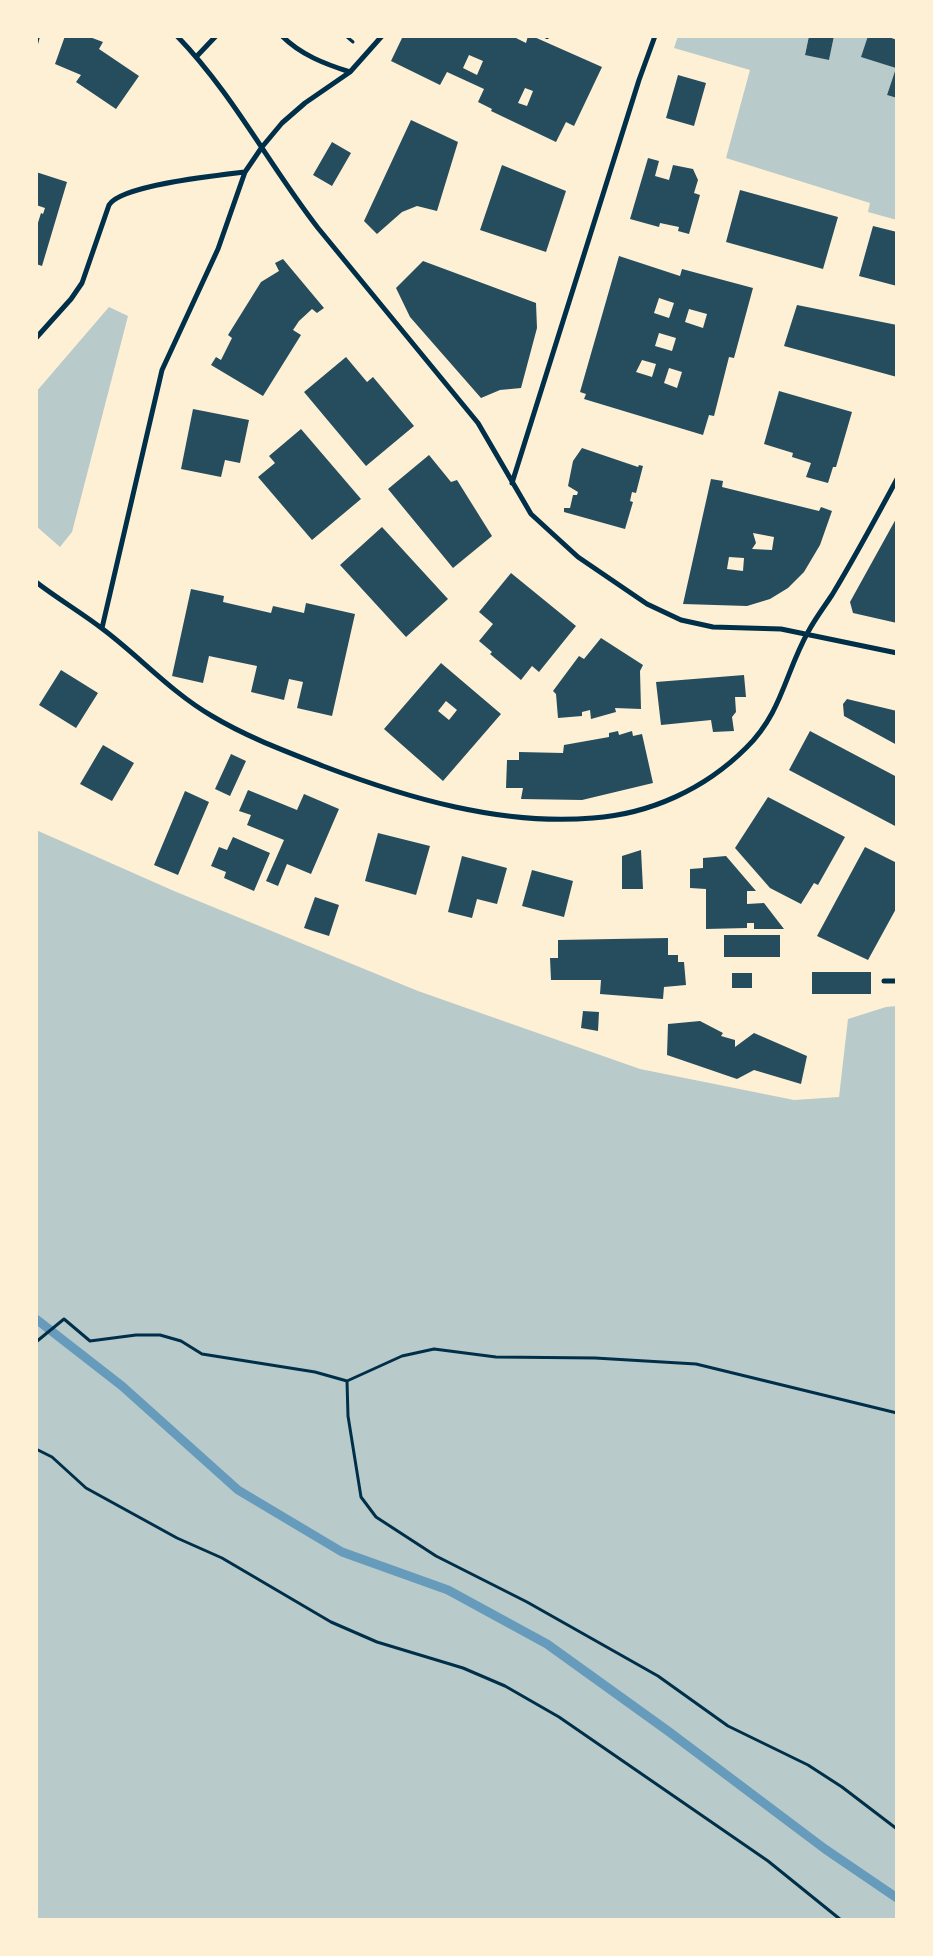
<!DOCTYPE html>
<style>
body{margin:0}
#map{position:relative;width:933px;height:1956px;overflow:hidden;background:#fdf0d5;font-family:Roboto,sans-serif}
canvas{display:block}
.frame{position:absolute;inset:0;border:38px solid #fdf0d5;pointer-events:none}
</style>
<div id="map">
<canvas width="933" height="1956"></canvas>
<div class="frame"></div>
</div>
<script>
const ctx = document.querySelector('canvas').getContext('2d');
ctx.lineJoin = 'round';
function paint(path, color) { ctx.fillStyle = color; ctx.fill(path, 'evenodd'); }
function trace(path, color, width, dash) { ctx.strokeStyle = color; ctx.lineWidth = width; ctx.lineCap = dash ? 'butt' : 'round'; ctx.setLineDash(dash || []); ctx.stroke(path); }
paint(new Path2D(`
 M678,36H809L805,54L829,60L834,36H868L896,68L887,95L897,98V220L868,212L870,203L726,158L750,70L674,48Z
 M109,307L128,316L72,532L60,547L36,526V392Z
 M36,830L174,891L418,991L640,1069L794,1100L839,1097L848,1019L886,1007L897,1006V1920H36Z`), '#b9caca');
trace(new Path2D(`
 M36,1319L122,1386L238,1490L342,1552L448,1590L547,1644L668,1731L825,1849L897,1898`), '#669bbc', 9);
paint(new Path2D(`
 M65,36H87L103,42L99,49L139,76L116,109L76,82L81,75L55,64Z
 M403,36H512L526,43L528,36H532L602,67L574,126L566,122L556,142L491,111L492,109L478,102L484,89L447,72L440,85L391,61ZM469,55L483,61L477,75L463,68ZM525,88L533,91L527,106L518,103Z
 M809,36H834L829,60L805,55Z
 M868,36H886L897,40V98L887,95L896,68L861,57Z
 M678,75L706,83L694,126L666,118Z
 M411,120L458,142L437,211L417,206L402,212L377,234L364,221Z
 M332,142L351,153L332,186L313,175Z
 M648,158L659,161L655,176L669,180L673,165L693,169L698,180L694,193L700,195L689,234L678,231L679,227L660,223L659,227L630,219Z
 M502,165L566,191L546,252L480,230Z
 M36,172L67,182L42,266L36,264V229L41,213L43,214L45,208L36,205Z
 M740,190L838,217L823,269L726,242Z
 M873,226L897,232V286L859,276Z
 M619,256L680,276L682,269L753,288L734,358L729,357L714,416L709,415L703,435L584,399L586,394L580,392ZM659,298L674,303L669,318L654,313ZM689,309L707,314L703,328L685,322ZM659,333L676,338L672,351L655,346ZM642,360L656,364L652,377L636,372ZM669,368L682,372L677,388L664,383Z
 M283,259L324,308L317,313L312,309L299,321L293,330L301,335L263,396L211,365L216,357L221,360L232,338L228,335L261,282L279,271L275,263Z
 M423,261L536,303L537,328L521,388L500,390L481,398L410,317L396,288Z
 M797,305L897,325V377L784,346Z
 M346,357L367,382L373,377L414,426L366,466L304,392Z
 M779,391L852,412L836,467H833L828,483L806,477L811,463L792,457L793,453L764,444Z
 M193,409L249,420L240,463L225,460L221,477L181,469Z
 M301,429L361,499L312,540L258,477L275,463L269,456Z
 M582,448L638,467L639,465L643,466L636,493L632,492L630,501L633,502L625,529L564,512V508H570L573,495H577L578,492L568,486L573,461Z
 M429,455L451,482L457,480L492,536L453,568L388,489Z
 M711,479L723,481L722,487L819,511L821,507L832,511L820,545L804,572L788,588L770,599L747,606L683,604ZM753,533L774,537L772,550L752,549L756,543ZM729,557L744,558L743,571L727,569Z
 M897,517V623L853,613L850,602Z
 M382,527L448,599L406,637L340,565Z
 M511,573L576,626L539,672L532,666L521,680L490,654L492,652L479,641L493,624L479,612Z
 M191,589L224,596L223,602L271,613L273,606L304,613L306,603L355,614L332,716L297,708L303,682L289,679L284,700L251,692L257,666L209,656L203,683L172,676Z
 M601,638L643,665L640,671L641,709L615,708L616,712L591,719L590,710L582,712V716L558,718L556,694L553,691L579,656L584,659Z
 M441,663L501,714L443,781L384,729ZM446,701L457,710L449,720L438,711Z
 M61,670L98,693L76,728L39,705Z
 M744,675L746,697H735L736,712L732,717L734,731L713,732L711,720L661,725L656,682Z
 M847,699L897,711V745L844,716L843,704Z
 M618,731L619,735L632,731L633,736L642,734L653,783L582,800L521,799L523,788H506L507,760H519V752L563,753L564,745L609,737V733Z
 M810,731L897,777V827L789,770Z
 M103,745L134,763L112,801L80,784Z
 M231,754L246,761L230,796L215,789Z
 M248,790L297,810L304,794L339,809L311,874L287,864L278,886L266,881L284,840L247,825L251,815L239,811Z
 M185,791L209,802L178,875L154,865Z
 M768,797L845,837L818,885L814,883L801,904L770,888L735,848Z
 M378,833L430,846L416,895L365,881Z
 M233,837L270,853L254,891L224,878L226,872L211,866L219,847L227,850Z
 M865,847L897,863V907L868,960L817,936Z
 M641,850L643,889H622V856Z
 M462,856L507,868L497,904L477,899L472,918L448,912Z
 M726,856L756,891H747V904L764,903L784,929H754V923H747V928L706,929V889L690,888V869L703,868V858Z
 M532,870L573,881L564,917L522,906Z
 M315,897L339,905L329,936L304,928Z
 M724,935H780V957H724Z
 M668,938V955H678V962H684L686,985L664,987L663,999L600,994L601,980H551L550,958H558V940Z
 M812,972H871V994H812Z
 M732,973H752V988H732Z
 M583,1011L599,1012L598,1031L581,1028Z
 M700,1021L723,1033L721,1036L735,1040V1047L754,1033L807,1056L801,1084L754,1070L737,1079L667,1055L668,1024Z`), '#264d5e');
trace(new Path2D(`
 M346,36L353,42
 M36,1342L64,1319L90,1341L136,1335H160L181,1341L202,1354L315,1372L347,1381L402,1356L434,1349L496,1357L595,1358L696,1364L897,1413
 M347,1381L348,1416L361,1497L376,1517L436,1556L527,1602L658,1676L728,1726L808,1765L842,1787L897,1829
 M36,1449L52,1457L86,1488L177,1538L222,1558L331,1622L377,1642L463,1668L505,1686L559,1717L768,1861L841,1920`), '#003049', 3);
trace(new Path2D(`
 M545,36L547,37
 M36,44L38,36`), '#003049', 4);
trace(new Path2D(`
 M177,36C233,94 269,165 318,228L478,423L531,514L578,557L647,604L681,620L713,627L781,629L897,653
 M282,36C301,55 325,64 350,72
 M197,56L216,36
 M36,338L71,299L82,283L109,205C121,185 220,175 245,172
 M512,483L639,80L655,36
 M36,582C58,599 82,613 104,630C141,658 171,692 212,716C247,737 285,751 323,766C407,798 502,826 593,818C650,814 705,789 746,748C782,713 785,673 808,632C815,619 824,607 832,595C855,557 876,518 897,479
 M102,628L162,370L218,249L245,172L262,147L282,123L305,103L350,72L382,36
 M884,981H897`), '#003049', 5);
</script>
